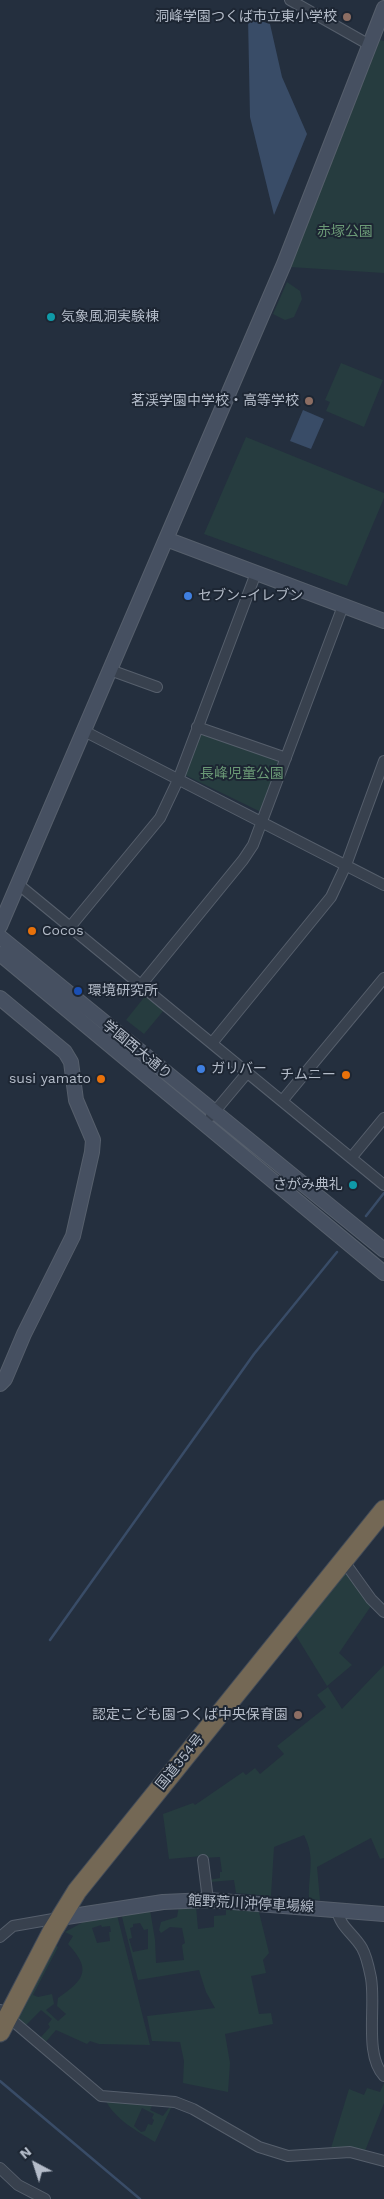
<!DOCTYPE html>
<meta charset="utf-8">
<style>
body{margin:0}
#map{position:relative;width:384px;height:2199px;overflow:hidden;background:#242f3e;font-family:"Work Sans",sans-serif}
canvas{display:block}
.north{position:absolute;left:10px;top:2139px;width:50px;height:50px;-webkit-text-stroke:4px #1d2633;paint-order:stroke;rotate:320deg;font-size:14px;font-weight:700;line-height:20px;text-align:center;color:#b4bcc9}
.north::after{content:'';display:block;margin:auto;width:18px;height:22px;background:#b4bcc9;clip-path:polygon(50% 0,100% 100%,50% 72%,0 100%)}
</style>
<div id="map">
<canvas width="384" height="2199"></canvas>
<div class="north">N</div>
</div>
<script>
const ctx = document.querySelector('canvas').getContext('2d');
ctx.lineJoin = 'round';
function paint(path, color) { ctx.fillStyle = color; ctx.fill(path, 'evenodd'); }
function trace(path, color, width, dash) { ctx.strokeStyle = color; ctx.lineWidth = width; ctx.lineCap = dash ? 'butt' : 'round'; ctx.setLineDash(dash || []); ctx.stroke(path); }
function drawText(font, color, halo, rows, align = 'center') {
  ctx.font = font + ' "Work Sans","Noto Sans JP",sans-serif'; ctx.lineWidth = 4; ctx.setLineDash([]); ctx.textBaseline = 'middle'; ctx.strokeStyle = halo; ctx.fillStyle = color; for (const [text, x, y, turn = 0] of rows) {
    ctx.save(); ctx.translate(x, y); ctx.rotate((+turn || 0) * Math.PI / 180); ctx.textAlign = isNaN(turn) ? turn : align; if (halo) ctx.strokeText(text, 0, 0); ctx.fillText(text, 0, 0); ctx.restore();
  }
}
paint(new Path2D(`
 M380,40L384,41V273L290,267Z
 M287,282L300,291L302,299L294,317L285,320L273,314Z
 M341,363L383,380L364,427L326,411L330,402L325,400Z
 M246,437L384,493V498L347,586L204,534Z
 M201,732L279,761L261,812L185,775Z
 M146,995L164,1010L144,1034L126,1020Z
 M347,1571L371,1606L339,1653L352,1665L327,1686L295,1634Z
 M384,1665V1858L380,1859L371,1838L317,1867L320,1900L309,1899C308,1873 316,1859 304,1835L274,1847L271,1896L236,1893L234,1880L210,1882L209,1880L220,1878V1872H222L220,1857L203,1858L202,1856L169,1859L163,1814L193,1803L195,1805L243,1772L246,1775L255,1768L260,1774L284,1754L277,1746L326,1707L317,1695L328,1687L342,1709Z
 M179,1906H196L198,1929L214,1927V1916L226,1915V1906L258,1908L269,1953L263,1960L266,1973L251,1976L259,2014L271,2013L273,2024L225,2034L230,2063L228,2092L183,2083L184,2061L180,2042L152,2041L147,2016L215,2008L206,1992L199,1970L138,1980L122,1917L124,1914L150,1910L155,1940L156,1963L184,1960L182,1945L185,1943L182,1928L170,1927L161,1933L159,1930L161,1922L177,1917ZM140,1923L144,1930L148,1929V1949L133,1952L129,1939L132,1938L130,1928L133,1927V1924Z
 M117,1915L150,2045L99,2044L90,2041L87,2044L56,2030L43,2045L16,2020L55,1945L58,1947L33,1995L38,1997L52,1994L54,2004L46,2010L58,2021L66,2014L57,2006L58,1998C86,1979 91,1969 68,1944L73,1936L65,1932L85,1921ZM101,1925L102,1927L110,1926L111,1932H109L110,1941L97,1943L92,1928ZM41,2010L52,2019L48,2024L50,2027L41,2037L26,2025Z
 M384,2083V2103L365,2151L331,2148L349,2089L364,2095L367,2088L380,2092Z
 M105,2099L153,2104L150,2110L163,2116L171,2105L172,2106L155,2142C137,2131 114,2119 105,2099ZM142,2108L154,2114L152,2118L154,2120L152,2125L148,2124L145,2131L141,2132L134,2126Z`), '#263c3f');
paint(new Path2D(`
 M248,17L270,24L282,77L307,134L274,215L250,117Z
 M303,410L324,419L311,449L290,441Z`), '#394c67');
trace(new Path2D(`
 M366,1216L384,1193
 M50,1640L254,1354L337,1252
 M0,2081L140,2199`), '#394c67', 2.5);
const street = new Path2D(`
 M290,0L366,43
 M110,670L157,687
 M197,727L286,758
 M84,731L384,885
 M19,885L384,1185
 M70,927L160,818L178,780L256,573
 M141,985L243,860L253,845L343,606
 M212,1043L331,897L346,865L384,761
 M282,1101L384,978
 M211,1116L247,1073
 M351,1158L384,1118
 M343,1560L371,1599L384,1612
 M203,1860L208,1900
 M337,1910C340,1927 354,1934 362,1948C367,1957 369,1968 371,1978C376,2007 364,2055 384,2076
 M0,1937L13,1926L59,1918
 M0,2010L101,2096L175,2102L193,2109L259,2147L288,2156L350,2152L384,2161
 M0,2168L18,2185L45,2199`);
const secondary = new Path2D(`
 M166,539L384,621
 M0,926L284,264L384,8
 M0,937L384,1250
 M0,954L384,1273
 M0,998L65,1052L71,1062L76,1100L93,1140L92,1152L73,1236L24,1334L5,1379L0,1384
 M60,1918L163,1902L208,1900L384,1914`);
const highway = new Path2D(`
 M0,2032L53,1930L77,1891L384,1510`);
trace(street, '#565f6c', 12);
trace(secondary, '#565f6c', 16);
trace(highway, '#434c59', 21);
trace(street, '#38414e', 10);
trace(secondary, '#465061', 14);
trace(highway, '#746855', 19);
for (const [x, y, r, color] of [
 [347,17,5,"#8d6e63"],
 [51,317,5,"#0f9aa8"],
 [309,401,5,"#8d6e63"],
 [188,596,5,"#3f7fe0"],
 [32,931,5,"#e8710a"],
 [78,991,5,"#1a4fb4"],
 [201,1069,5,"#3f7fe0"],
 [346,1075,5,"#e8710a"],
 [101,1079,5,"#e8710a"],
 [353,1185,5,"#0f9aa8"],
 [298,1715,5,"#8d6e63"]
]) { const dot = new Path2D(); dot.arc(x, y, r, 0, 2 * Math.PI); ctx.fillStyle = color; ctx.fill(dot); trace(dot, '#1d2633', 2); }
drawText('14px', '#b4bcc9', '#1d2633', [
 ["洞峰学園つくば市立東小学校",337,17],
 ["気象風洞実験棟",61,317,"left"],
 ["茗渓学園中学校・高等学校",299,401],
 ["セブン-イレブン",198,596,"left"],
 ["Cocos",42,931,"left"],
 ["環境研究所",88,991,"left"],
 ["ガリバー",211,1069,"left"],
 ["チムニー",336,1075],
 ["susi yamato",91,1079],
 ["さがみ典礼",343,1185],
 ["認定こども園つくば中央保育園",288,1715]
], 'right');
drawText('14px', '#6b9a76', '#1d2633', [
 ["赤塚公園",345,232],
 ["長峰児童公園",242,774]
]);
drawText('14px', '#b4bcc9', '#1d2633', [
 ["学園西大通り",137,1050,39],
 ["国道354号",180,1762,-51],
 ["館野荒川沖停車場線",251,1904,3]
]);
</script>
